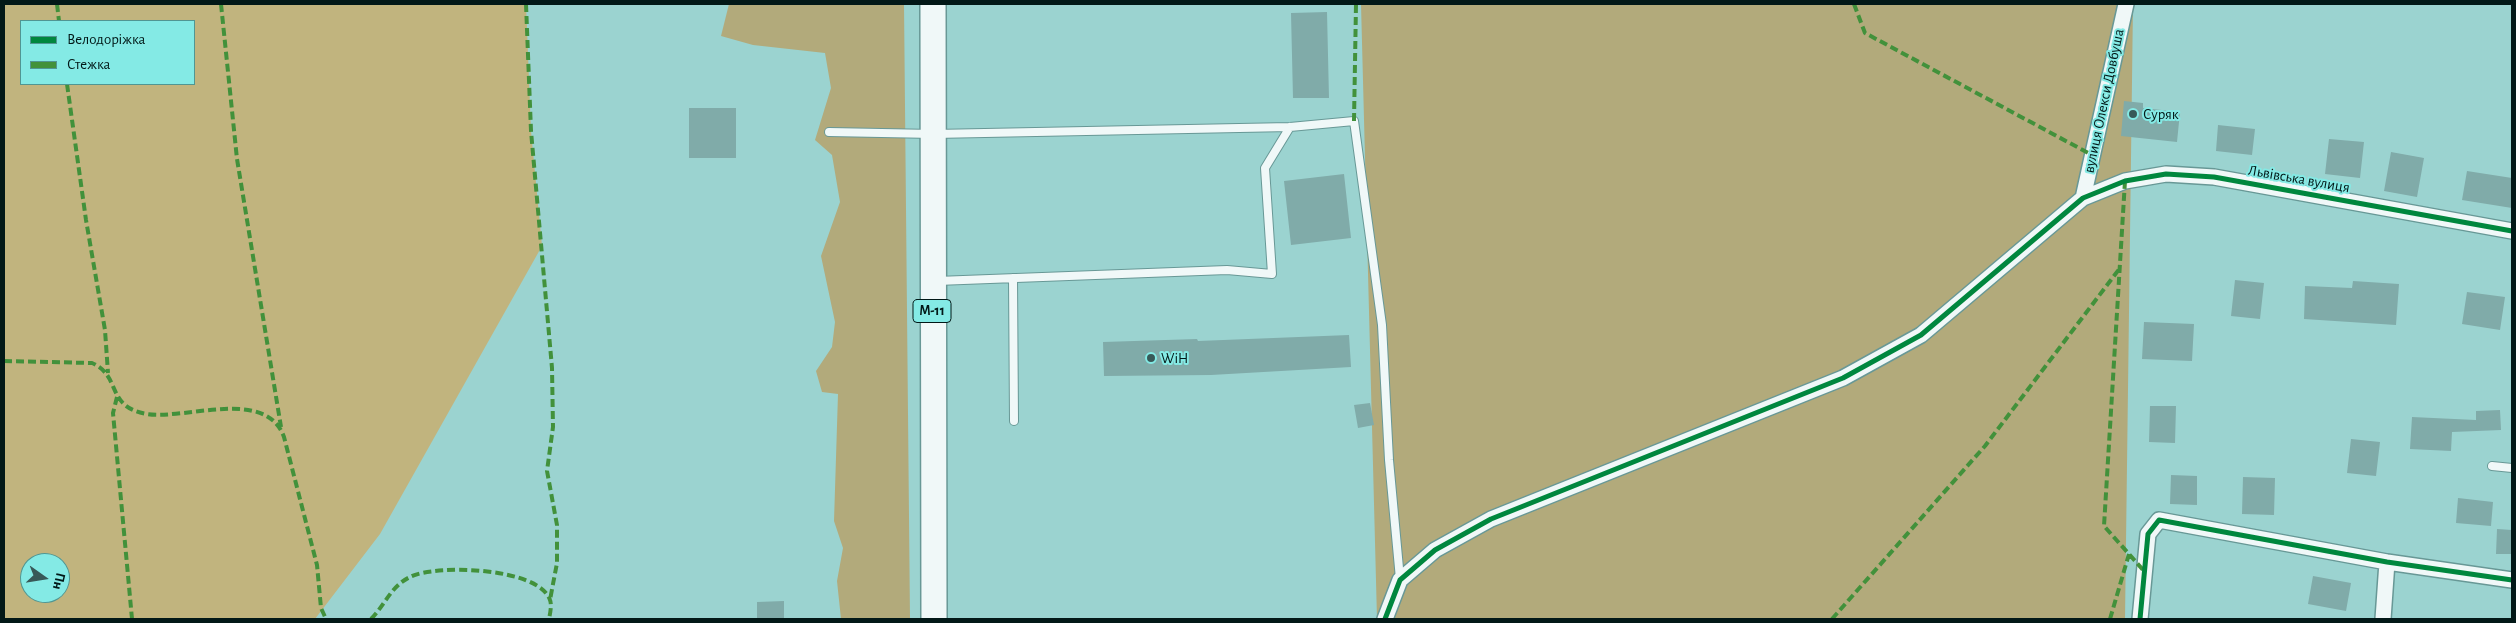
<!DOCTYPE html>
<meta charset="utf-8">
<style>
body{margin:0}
#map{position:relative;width:2516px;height:623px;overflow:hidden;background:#9bd3d0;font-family:"Alegreya Sans",sans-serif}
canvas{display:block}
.frame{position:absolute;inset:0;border:5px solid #021817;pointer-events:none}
.legend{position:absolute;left:20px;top:20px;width:175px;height:65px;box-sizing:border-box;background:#84eae5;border:1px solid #509693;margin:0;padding:6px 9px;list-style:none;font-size:15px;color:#021817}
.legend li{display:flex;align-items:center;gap:10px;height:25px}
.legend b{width:25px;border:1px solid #509693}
.north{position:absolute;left:20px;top:553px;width:50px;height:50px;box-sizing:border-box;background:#84eae5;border:1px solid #509693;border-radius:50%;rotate:103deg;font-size:14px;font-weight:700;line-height:20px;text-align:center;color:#021817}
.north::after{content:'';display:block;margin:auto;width:18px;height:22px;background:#385958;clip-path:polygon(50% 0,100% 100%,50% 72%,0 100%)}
</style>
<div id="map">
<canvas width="2516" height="623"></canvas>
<div class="frame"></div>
<ul class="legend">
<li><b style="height:6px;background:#00873e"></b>Велодоріжка</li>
<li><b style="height:6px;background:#42913b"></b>Стежка</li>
</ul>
<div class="north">Пн</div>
</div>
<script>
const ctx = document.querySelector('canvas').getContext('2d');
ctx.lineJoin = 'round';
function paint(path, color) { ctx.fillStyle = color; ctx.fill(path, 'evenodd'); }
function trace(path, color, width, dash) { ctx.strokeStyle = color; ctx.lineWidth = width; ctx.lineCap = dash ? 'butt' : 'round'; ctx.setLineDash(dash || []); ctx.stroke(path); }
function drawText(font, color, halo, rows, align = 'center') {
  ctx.font = font + ' "Alegreya Sans",sans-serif'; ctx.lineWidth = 4; ctx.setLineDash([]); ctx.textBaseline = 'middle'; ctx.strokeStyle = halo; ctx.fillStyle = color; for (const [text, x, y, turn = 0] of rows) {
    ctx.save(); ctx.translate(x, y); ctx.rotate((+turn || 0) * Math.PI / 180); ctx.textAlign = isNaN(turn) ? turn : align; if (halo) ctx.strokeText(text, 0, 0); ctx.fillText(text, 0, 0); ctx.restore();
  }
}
paint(new Path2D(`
 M4,4H526L531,131L542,246L380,534L315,619H4ZM21,21H194V84H21ZM30,563H60V593H30Z`), '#c1b47e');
paint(new Path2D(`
 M729,4H904L910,619H841L837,581L843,548L834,521L838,394L822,392L816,371L832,347L835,322L821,256L840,202L832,155L815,140L831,88L825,53L753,45L721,36Z
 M1361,4H2133L2125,619H1377Z`), '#b2aa7b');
paint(new Path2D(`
 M1327,12L1329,98H1293L1291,13Z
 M2124,101L2143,103V108L2180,112L2177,142L2121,136Z
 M689,108H736V158H689Z
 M2218,125L2255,129L2252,155L2216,151Z
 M2329,139L2364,142L2360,178L2325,174Z
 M2391,152L2424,158L2417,197L2384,191Z
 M2467,171L2512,178V208L2462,200Z
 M1344,174L1351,238L1291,245L1284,181Z
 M2235,280L2264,283L2260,319L2231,316Z
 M2353,281L2399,284L2396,325L2304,319L2305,286L2352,288Z
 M2467,292L2505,297L2500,330L2462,324Z
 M2144,322L2194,324L2192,361L2142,359Z
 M1349,335L1351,367L1211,375L1104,376L1103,342L1197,339L1198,341Z
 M1370,403L1374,425L1358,428L1354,405Z
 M2150,406H2176L2175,443L2149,442Z
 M2500,410L2501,430L2452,432L2451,451L2410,449L2412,417L2476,420V411Z
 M2351,439L2380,442L2376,476L2347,473Z
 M2171,475L2197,476V505L2170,504Z
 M2243,477L2275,478L2274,515L2242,514Z
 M2458,498L2493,502L2491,526L2456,523Z
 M2497,529L2512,530V554H2496Z
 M2313,576L2351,583L2346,611L2308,604Z
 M784,601V619H757V602Z`), '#80aba9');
const service = new Path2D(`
 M829,132L934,134L1290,127L1354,121L1382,325L1389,460L1400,579
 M1013,278L1014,421
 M937,281L1227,270L1272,274L1265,168L1290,127
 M2492,466L2512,468`);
const minor = new Path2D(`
 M2083,198L2126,4
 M1385,619L1400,580L1435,550L1491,519L1843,378L1921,335L2083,198L2125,181L2166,174L2214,177L2512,231
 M2140,619L2148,534L2159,520L2387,562L2512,580
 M2383,619L2387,562`);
const trunk = new Path2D(`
 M933,4L934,619`);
trace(service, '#689896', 10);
trace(minor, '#689896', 18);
trace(trunk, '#689896', 28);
trace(service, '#f0f8f8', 8);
trace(minor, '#f0f8f8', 15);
trace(trunk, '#f0f8f8', 25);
trace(new Path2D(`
 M57,4L59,21
 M221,4L237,159L281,427
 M526,4L531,131L552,368L553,427L547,471L557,525V563L550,600
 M1854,4L1865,33L2092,155
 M67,84L86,220L105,330L108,373
 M1354,121L1356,4
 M2125,181L2104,526L2144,571
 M4,361L92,363C122,376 105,407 147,414C186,420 266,387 284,437L317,565L321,608L326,619
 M117,397L113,413L132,619
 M371,619C385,605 391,586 410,577C435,564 539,567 550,600C552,605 550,614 549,619
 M1832,619L1985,446L2120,268
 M2110,619L2129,554`), '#42913b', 4, [8, 4]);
trace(new Path2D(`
 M1385,619L1400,580L1435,550L1491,519L1843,378L1921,335L2083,198L2125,181L2166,174L2214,177L2512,231
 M2140,619L2148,534L2159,520L2387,562L2512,580`), '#00873e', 5);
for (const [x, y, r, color] of [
 [2133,114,5,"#385958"],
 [1151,358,5,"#385958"]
]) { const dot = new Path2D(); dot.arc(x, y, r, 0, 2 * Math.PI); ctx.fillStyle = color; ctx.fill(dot); trace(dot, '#84eae5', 2); }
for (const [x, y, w] of [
 [932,311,38]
]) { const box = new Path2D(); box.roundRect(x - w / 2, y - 11.5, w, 23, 4); ctx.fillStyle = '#84eae5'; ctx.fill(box); trace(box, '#021817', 1); }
drawText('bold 14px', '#021817', null, [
 ["М-11",932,311]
]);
drawText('15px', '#021817', '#84eae5', [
 ["вулиця Олекси Довбуша",2104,101,-78],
 ["Львівська вулиця",2299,179,10]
]);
drawText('15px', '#021817', '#84eae5', [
 ["Суряк",2143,114],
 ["WiH",1161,358]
], 'left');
</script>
